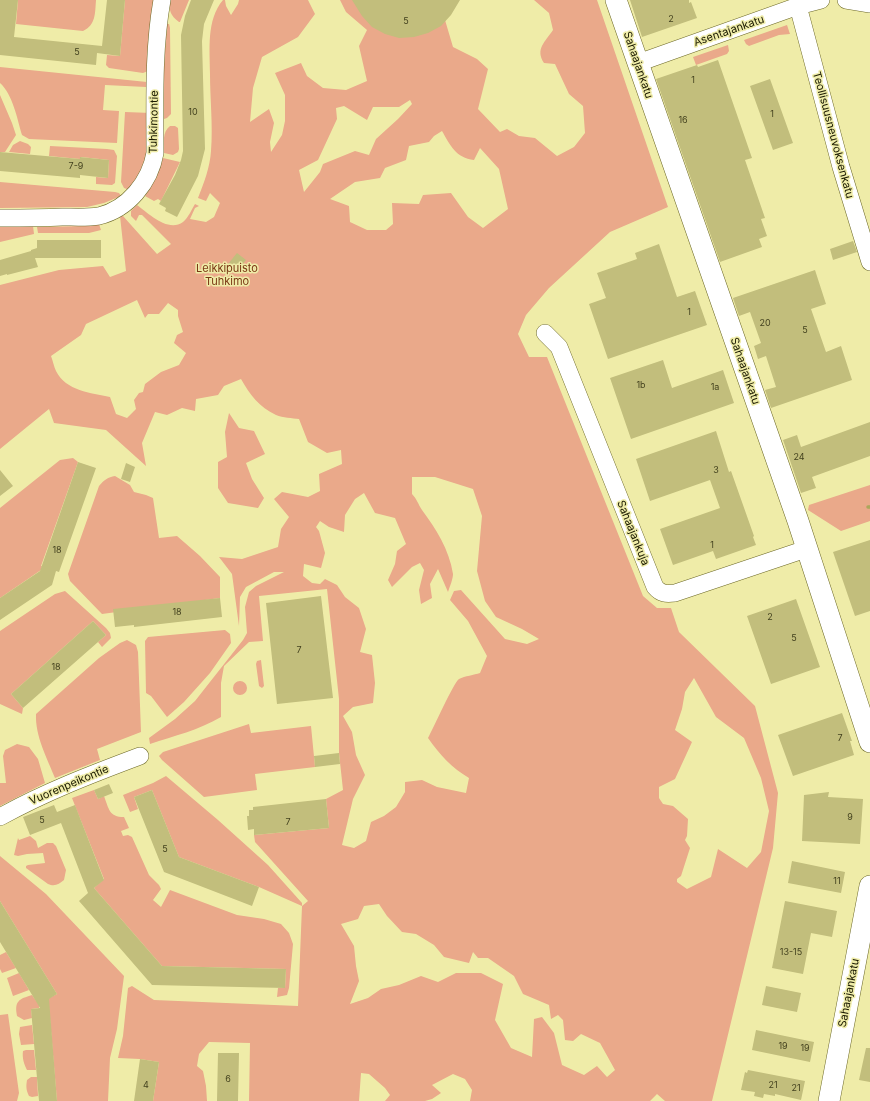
<!DOCTYPE html>
<style>
body{margin:0}
canvas{display:block;background:#efeca8}
</style>
<canvas width="870" height="1101"></canvas>
<script>
const ctx = document.querySelector('canvas').getContext('2d');
ctx.lineJoin = 'round';
function paint(path, color) { ctx.fillStyle = color; ctx.fill(path, 'evenodd'); }
function trace(path, color, width, dash) { ctx.strokeStyle = color; ctx.lineWidth = width; ctx.lineCap = dash ? 'butt' : 'round'; ctx.setLineDash(dash || []); ctx.stroke(path); }
function drawText(font, color, halo, rows, align = 'center') {
  ctx.font = font + ' Inter,sans-serif'; ctx.lineWidth = 3; ctx.setLineDash([]); ctx.textBaseline = 'middle'; ctx.strokeStyle = halo; ctx.fillStyle = color; for (const [text, x, y, turn = 0] of rows) {
    ctx.save(); ctx.translate(x, y); ctx.rotate((+turn || 0) * Math.PI / 180); ctx.textAlign = isNaN(turn) ? turn : align; if (halo) ctx.strokeText(text, 0, 0); ctx.fillText(text, 0, 0); ctx.restore();
  }
}
paint(new Path2D(`
 M18,0H96C95,13 96,25 83,31L16,24Z
 M125,0H156L148,71L143,73L109,68L106,65L107,55L120,56Z
 M170,0H189L180,22H179C170,15 169,11 170,0Z
 M223,0H225L226,6L231,15L238,4L239,0H308L315,14L298,37L262,57L253,88L250,122L269,109L274,123L270,142L271,152L282,135L285,121V95L275,73L301,63L307,76L323,88L346,90L367,81L359,46L367,30L346,12L340,0H442L445,20L453,47L477,59L488,69L478,109L500,132L507,129L519,136L535,138L557,156L574,147L585,133L583,106L569,94L555,64L544,63C535,49 545,42 553,30L549,13L534,0H597L668,207L610,232L549,288L526,315L518,334L529,357H547L643,596L657,608H671L679,632L755,706L778,793L773,848L712,1101H665L657,1094L650,1101H470L472,1090L465,1079L453,1074L432,1085L441,1093L432,1099L425,1101H385L390,1095L385,1088L369,1074L361,1073L359,1101H249L250,1043L209,1042L199,1054L197,1066L203,1071L206,1086L207,1101H153L159,1062L140,1059L118,1058L123,1036L128,988L132,986L154,1000L298,1006L302,906L259,887L179,857L152,790L134,797L138,809L130,812L123,795L153,783L166,776L218,820L268,865L302,903V906L308,901L255,842L254,835L329,828L326,799L343,790L339,753V699L327,589L259,596L263,641L249,642L224,666L221,683V717C199,730 174,736 150,744L149,738L175,719L195,701L243,640L247,633L245,607L249,592L256,586L284,572H274L246,587L240,597L239,626L232,574L219,557L242,559L278,547L281,529L289,517L274,499L282,492L308,497L320,491L319,474L342,464L341,450L327,453L308,442L299,419C292,418 283,418 276,415C259,407 250,395 241,379L224,386L218,395L196,399L195,411L182,408L167,415L155,412L142,443L146,466L106,430L54,423L49,409L0,449V285L59,270L103,266L110,277L126,271L120,216H123L157,254L171,244L142,215H139L136,221L131,216V211L137,205C148,213 168,233 183,222C188,218 192,209 195,204L199,206L195,208L190,219L206,222L214,217L220,203L210,193L206,201L198,198C204,183 210,167 211,151C213,125 210,99 210,74C210,50 206,20 223,0ZM410,100L412,104L398,119L376,139L369,155L355,151L323,164L320,172L304,192L299,170L318,160L337,119L336,108L344,106L367,120L373,107H399ZM442,131C450,145 456,158 474,160L480,148L499,169L508,209L483,228L468,217L451,193L423,195L419,204L392,203L393,224L386,230H367L350,222L349,206L330,199L355,182L380,178L385,168L406,160L409,146L429,142L434,136ZM137,300L145,318L148,314H159L168,303L178,310V316L183,332L177,335L174,343L186,353L179,365L161,372L145,384L143,392L139,393L134,400L136,409L127,418L116,414L110,397C91,393 66,391 56,371C54,367 53,361 51,356L81,335L86,324ZM412,477H435L473,489L482,516L477,571L485,601L496,617L522,629L539,639L527,644L505,639L461,590L454,591L450,600L468,621L487,656L480,673C474,675 465,676 459,679C454,682 433,729 428,738C440,755 452,768 469,778L466,793L437,787L422,780L405,782V792L396,807L384,816L371,822L366,841L354,848L342,845L353,799L365,775L356,755L352,732L343,716L353,707L373,703L375,683L372,655L360,652L366,629L359,608L345,597L337,585L325,579L320,584L312,583L303,576L304,564L321,568L325,553L319,531L316,527L320,521L329,527L344,532L345,515L355,499L364,493L375,513L395,518L406,544L397,551L395,564L388,580L392,587L412,567L420,563L424,570L419,590L421,604L432,598L430,584L438,569L448,592C450,586 453,579 453,574C449,549 436,529 422,510C418,504 417,499 412,494ZM694,678L716,717L744,738L761,778L769,811L761,852L747,868L718,849L711,877L687,889L677,882V879L681,876L690,848L685,840L687,836L688,819L673,806L663,804L659,798V787L675,779L692,742L675,730L682,709L685,692ZM379,904L387,916L402,932L416,934L434,945L444,957L469,963L473,952L478,958H488L514,976L523,994L549,1005L551,1019L558,1015L563,1020L565,1040L573,1041L581,1034L600,1043L615,1070L607,1077L597,1066L584,1075L562,1065L554,1033L542,1017L534,1019L532,1057L511,1048L495,1020L503,984L481,973H456L438,982L421,976L399,985L381,989L368,998L350,1004L359,981L356,966L354,946L341,924L358,919L364,906Z
 M167,24H169L170,28L171,114L167,118L164,119L163,79Z
 M787,25L790,34L779,35L749,46L746,44L744,40Z
 M728,45L729,51L727,54L696,65L693,57Z
 M0,67L147,82L146,87L105,85L103,110L119,111L117,143L29,139L22,135C17,118 13,95 0,83Z
 M0,95L12,123L16,135L5,152H0Z
 M125,112L151,113L150,157L132,191L124,188L121,182Z
 M170,126H175L178,128L179,149L178,152L173,155L164,153C164,143 162,132 170,126Z
 M20,141L28,144L31,147L30,154L9,152L13,145Z
 M50,146L107,149L114,150L117,156L115,183L112,185L96,184V177L108,178L109,160L81,157L80,159L49,156Z
 M163,158L180,162L161,201L158,199L154,201L145,196L156,178Z
 M0,182L115,192L119,193L121,196L104,203L87,207L0,208Z
 M99,224L101,230L89,233H38L37,227L85,226Z
 M0,226H33L34,234L0,242Z
 M229,413L239,428L254,431L265,454L246,463L252,479L264,498L258,508L228,503L218,488V462L227,457L225,432Z
 M73,458L78,462L41,566H42L41,570L0,598V508L60,460Z
 M115,476L130,485L134,492L146,495L153,498L159,538L177,536L200,556L220,577V598L102,614L70,581L68,574L99,486C104,480 108,477 115,476Z
 M870,485V521L841,531L808,510L809,505Z
 M65,591L106,628L110,633L111,638L102,647L98,642L106,635L93,621L11,694L23,708L22,714L0,704V631L55,594Z
 M225,630L230,634L231,643L210,673L184,702L167,717L151,696L146,693L145,641L148,637Z
 M127,640L136,645L138,652L141,732L97,749L100,760L55,778C47,758 35,736 36,714L99,658L120,643Z
 M261,660L264,686L262,688L259,686L256,664L257,661Z
 M233 688a7 7 0 1 1 14 0a7 7 0 1 1-14 0Z
 M249,724L251,733L311,726L315,767L255,774L257,790L204,797L162,760L159,756L163,752Z
 M17,744L29,747L38,759L45,783L0,806V783H6L3,756L5,750Z
 M94,790L98,799L104,796C109,809 109,817 124,817L129,828L121,831L123,836L128,835L132,837L149,875L159,885L161,889L153,900L161,907L170,890L237,915L264,919L281,924L289,933L293,944L289,988L287,995L277,997L278,988H285L286,969L162,966L94,888L104,879L72,798Z
 M30,836L36,841L38,848L47,843H53L56,846L66,870L64,880C59,884 55,887 48,884L26,868V866L28,865L45,863L43,853L27,854L18,856L14,855L18,838L19,840Z
 M0,856L46,894L124,976L117,1029L110,1058L108,1101H57L49,1007L44,1001L57,994L0,901Z
 M6,952L16,968L2,973L0,969V955Z
 M19,973L29,990L13,996L7,978Z
 M32,995L39,1005V1008L31,1009L32,1018L24,1020L17,1016C14,1001 19,999 32,995Z
 M8,1014L19,1093L17,1101H0V1015Z
 M32,1025L34,1044L21,1045L19,1034L20,1027Z
 M26,1050H34L36,1070H27C24,1064 22,1058 23,1051Z
 M31,1077H37L38,1096L32,1097L29,1096C26,1090 26,1086 27,1080Z`), '#eaa98a');
trace(new Path2D(`
 M868,507H870`), '#aba75b', 3.5);
paint(new Path2D(`
 M0,0H18L14,37L102,46L107,0H125L120,56L97,53L96,65L0,55Z
 M191,0H214L204,24L202,41L205,149L198,176L177,217L165,211L166,208L159,204L175,175L181,160L183,151L181,35L185,16Z
 M352,0H460L451,15L441,26L428,33L414,37L399,38L385,34L372,27L362,16Z
 M630,0H689V3L691,2L697,18L642,37Z
 M718,60L752,158L745,160L765,218L761,219L767,236L759,239L762,247L720,262L656,79L697,65L698,67Z
 M770,79L793,143L773,150L750,86Z
 M0,152L80,159V157L109,160L108,178L80,175V178L0,171Z
 M37,240H101V258H35L38,267L7,275V274L0,276V260L31,251V250L37,248Z
 M853,241L857,252L833,260L830,249Z
 M659,244L677,297L695,291L707,325L608,359L589,304L606,298L597,273L637,259L635,253Z
 M237,253L246,260L237,271L228,264Z
 M815,270L826,304L811,309L826,352L841,346L852,380L771,408L765,390L776,387L766,356L758,359L754,346L761,343L750,312L739,316L733,298Z
 M663,360L672,388L723,370L734,403L631,439L610,378Z
 M870,422V456L812,477L816,488L801,493L783,440L797,435L801,447Z
 M716,431L729,472L731,471L754,536L753,537L756,545L716,559L713,551L673,565L660,529L720,508L710,480L650,501L636,459Z
 M78,462L96,468L59,572L56,571L52,585L0,620V598L40,571Z
 M126,463L135,467L130,482L121,479Z
 M0,470L13,486L0,496Z
 M870,540V611L855,616L833,552Z
 M321,596L333,698L277,704L266,603Z
 M220,598L222,617L134,627V625L115,627L113,609Z
 M796,599L820,667L771,684L747,616Z
 M93,621L106,635L23,708L11,694Z
 M842,713L852,741H850L854,755L793,776L778,735Z
 M339,753L340,764L315,767L314,756Z
 M109,784L113,793L98,799L94,790Z
 M152,790L179,857L259,887L252,906L164,872L134,797Z
 M829,792L828,797L863,799L860,844L802,841L804,795Z
 M326,799L329,828L254,835V829L248,830L247,816H249V810H253V807Z
 M54,805L57,812L75,805L104,880L94,888L162,966L286,969L285,988L152,985L79,901L88,893L61,823L30,835L23,817Z
 M792,861L845,872L841,893L788,883Z
 M0,901L57,994L49,999L57,1101H39L31,1009L40,1008L0,942Z
 M785,901L837,911L832,937L811,933L803,974L772,968Z
 M766,986L801,993L797,1012L762,1005Z
 M756,1030L814,1042L810,1062L752,1050Z
 M866,1048H870V1082L859,1080Z
 M218,1053H239L238,1101H217Z
 M140,1059L159,1062L153,1101H134Z
 M748,1070L805,1081L801,1100L775,1094V1096L764,1094L763,1098L754,1096L755,1092L741,1090L745,1072L747,1073Z`), '#c2be7c');
const minor = new Path2D(`
 M846,0L870,4
 M798,6L841,167L870,262
 M638,63L798,6L821,0
 M0,218C21,218 41,218 62,217C74,217 87,218 99,216C128,209 150,182 155,153C155,102 153,51 162,0
 M545,333L559,347L655,587C661,594 666,594 675,593L806,549
 M0,817C45,792 92,774 140,756`);
const major = new Path2D(`
 M616,0L798,521L870,742
 M829,1101L870,886`);
trace(minor, '#6c6826', 18);
trace(major, '#6c6826', 22);
trace(minor, '#fff', 17);
trace(major, '#fff', 21);
drawText('9px', '#44421f', null, [
 ["2",671,19],
 ["5",406,21],
 ["5",77,52],
 ["1",693,80],
 ["10",193,112],
 ["1",772,114],
 ["16",683,120],
 ["7-9",76,166],
 ["1",689,312],
 ["20",765,323],
 ["5",805,330],
 ["1b",641,385],
 ["1a",715,387],
 ["24",799,457],
 ["3",716,470],
 ["1",712,545],
 ["18",57,550],
 ["18",177,612],
 ["2",770,617],
 ["5",794,638],
 ["7",299,650],
 ["18",56,667],
 ["7",840,738],
 ["9",850,817],
 ["5",42,820],
 ["7",288,822],
 ["5",165,849],
 ["11",837,881],
 ["13-15",791,952],
 ["19",783,1046],
 ["19",805,1048],
 ["6",228,1079],
 ["4",146,1085],
 ["21",773,1085],
 ["21",796,1088]
]);
drawText('11px', '#1a1900', '#efeca8', [
 ["Asentajankatu",729,31,-19],
 ["Sahaajankatu",638,65,71],
 ["Tuhkimontie",154,122,-89],
 ["Teollisuusneuvoksenkatu",833,135,75],
 ["Sahaajankatu",745,371,71],
 ["Sahaajankuja",633,533,68],
 ["Vuorenpeikontie",69,785,-23],
 ["Sahaajankatu",849,993,-79]
]);
drawText('11px', '#7a3815', '#efeca8', [
 ["Leikkipuisto",227,269],
 ["Tuhkimo",227,282]
]);
</script>
